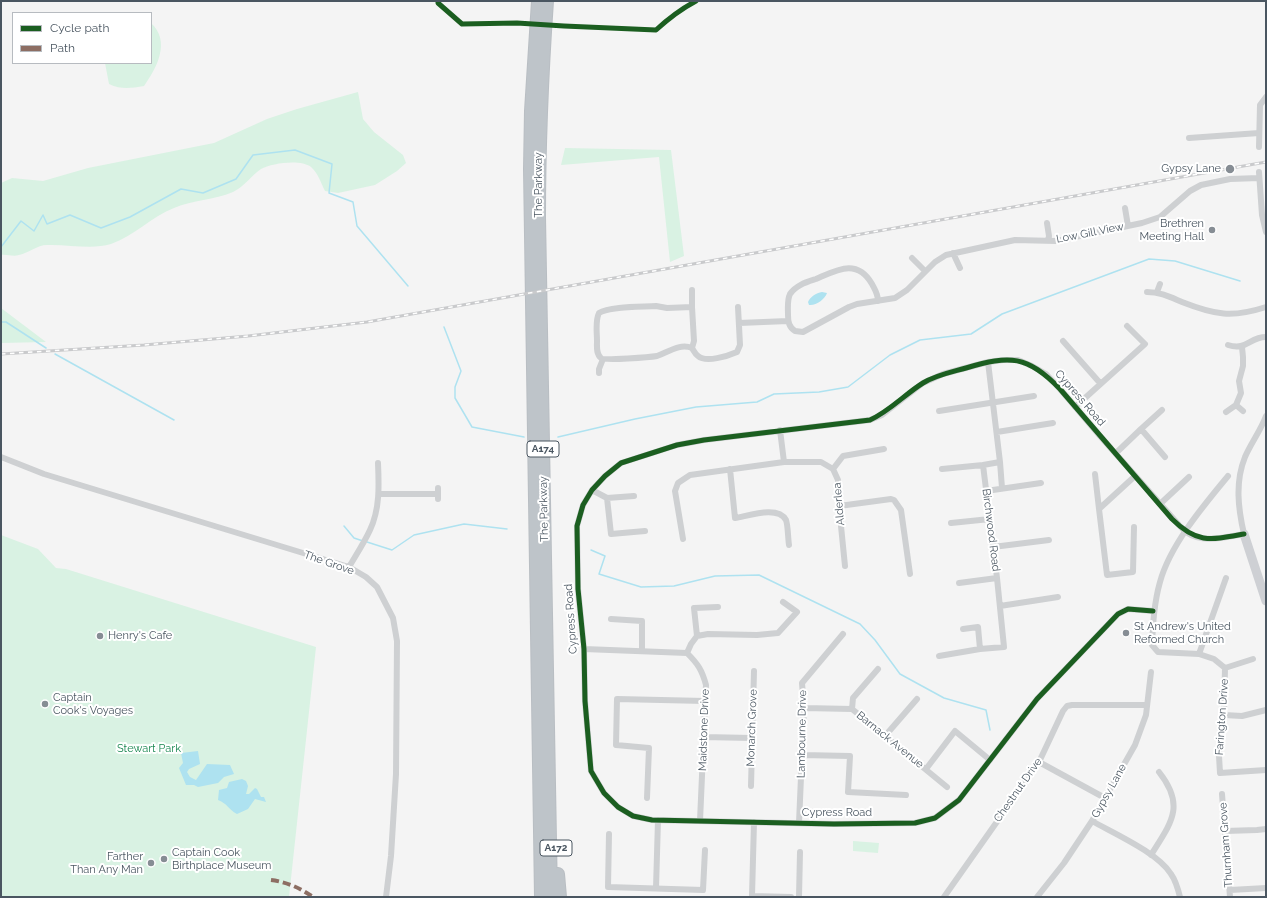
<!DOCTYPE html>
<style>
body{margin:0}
#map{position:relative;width:1267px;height:898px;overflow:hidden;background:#f4f4f4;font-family:Raleway,sans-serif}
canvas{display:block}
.frame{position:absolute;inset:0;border:2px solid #4a5661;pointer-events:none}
.legend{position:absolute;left:12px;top:12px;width:140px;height:52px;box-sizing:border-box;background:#fff;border:1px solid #b7bbc0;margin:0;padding:5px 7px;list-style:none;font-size:12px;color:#4a5661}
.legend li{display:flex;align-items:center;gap:8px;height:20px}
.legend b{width:20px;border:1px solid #b7bbc0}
</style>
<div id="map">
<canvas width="1267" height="898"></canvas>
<div class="frame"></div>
<ul class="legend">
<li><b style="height:5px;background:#1b5e20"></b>Cycle path</li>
<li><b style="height:5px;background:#8d6e63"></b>Path</li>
</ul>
</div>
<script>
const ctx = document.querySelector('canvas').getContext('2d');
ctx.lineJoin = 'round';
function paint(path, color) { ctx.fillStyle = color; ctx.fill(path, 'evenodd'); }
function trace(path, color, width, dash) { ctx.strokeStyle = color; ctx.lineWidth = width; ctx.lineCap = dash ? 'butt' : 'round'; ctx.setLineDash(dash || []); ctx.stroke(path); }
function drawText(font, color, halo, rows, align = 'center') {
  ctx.font = font + ' Raleway,sans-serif'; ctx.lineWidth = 4; ctx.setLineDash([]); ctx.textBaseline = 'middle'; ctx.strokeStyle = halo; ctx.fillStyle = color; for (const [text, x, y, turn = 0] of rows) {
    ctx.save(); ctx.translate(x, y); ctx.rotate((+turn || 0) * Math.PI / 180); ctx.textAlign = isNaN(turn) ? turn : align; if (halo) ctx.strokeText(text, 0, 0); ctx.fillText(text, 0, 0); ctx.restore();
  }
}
paint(new Path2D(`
 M151,23C171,41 157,68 144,86C131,88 122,90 109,84L105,63H151Z
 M358,92L363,119L374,132L403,155L406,163L397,171L375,185L338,193L325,191C321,183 318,173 311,167C301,159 272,163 261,169C251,176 244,187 233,192C214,200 193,200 174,208C151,217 134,236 111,244C92,250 67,244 47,245C37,245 29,253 19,255C13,257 7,254 1,255V183L12,178L43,181L88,168L214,143L267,119L297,109Z
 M565,148L671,150L684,256L670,262L659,157L561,165Z
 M1,308L46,342L1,343Z
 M1,535L38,549L56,568L66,569L316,647L289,897H1Z
 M853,841L879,843L878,853L853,851Z`), '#d9f2e3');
paint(new Path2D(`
 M822,292L827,293C825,299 816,306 809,305L808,302C810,297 816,293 822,292Z
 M198,751L200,764L189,769L187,772L190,777L196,780L207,764L230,765L234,774L224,777L218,783L198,787L194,785H186L179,768L183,763L181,753Z
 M242,779L246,781L248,786L246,794H249L255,788L257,789L261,797H264L266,802L255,799L248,809L237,814C228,809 228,804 218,800L219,790L227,788L229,782Z`), '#aee2f0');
trace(new Path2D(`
 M1,247L21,221L34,231L43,215L47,224L70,215L101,228L130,217L181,189L203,193L236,179L253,155L295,150L332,164L329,193L353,202L357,226L408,286
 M1,322H6L46,348
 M444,327L461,371L455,387V398L472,427L524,437
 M55,354L174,420
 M558,437L635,419L696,407L757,402L774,394L819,392L848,387L890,355L920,340L971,334L1002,314L1149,259L1175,261L1240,281
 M344,526L354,538L363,541
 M367,542L392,550L414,535L464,524L507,529
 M591,550L605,556L599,574L641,587L674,586L715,576L759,575L860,624L875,640L900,674L944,698L986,710L990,730`), '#aee2f0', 1.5);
const highway = new Path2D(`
 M538,1L531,111L530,169L541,897
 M547,1C542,73 539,145 539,217L551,897
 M558,874L560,897`);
trace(highway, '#b9bec3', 14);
trace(new Path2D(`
 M1189,138L1259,133
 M1259,147L1260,105L1266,97
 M1259,172L1262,215L1266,232
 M1125,208L1128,226
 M1047,223L1049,236L1048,241
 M953,253L960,268
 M912,258L925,271
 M692,290V307
 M1147,292C1160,292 1170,297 1182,302C1215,315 1232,318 1266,307
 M1157,292L1160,284
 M878,301C878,294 875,290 872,284C857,258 837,270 816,279C807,282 796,285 790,294C787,300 788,308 788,315C788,322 789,327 795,331L803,332L849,307L857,304L895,298L907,290L935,262L946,255L1015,240L1056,241L1142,223L1160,217L1190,191L1201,185L1230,179L1259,178
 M656,306L667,308L692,307L694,341L692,348C680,343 668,352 657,356C651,357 604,361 601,358C596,354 597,347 597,341C597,332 595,321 599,313C610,306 643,307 656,306Z
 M739,323L788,321
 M1063,341L1100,383
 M1228,345C1247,351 1249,337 1266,337
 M692,348C694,351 695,354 698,356C706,363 728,356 737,352L740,345L738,307
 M599,373V369L603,359
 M1236,405L1243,411
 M1075,407L1145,344L1127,326
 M939,411L1034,396
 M1226,412L1236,405L1241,393L1239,381L1243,366V357L1242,347
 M1141,429L1162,410
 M997,432L1053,423
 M1116,453L1141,429L1165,457
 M1,457L44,474L349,567L366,577L377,587L393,618L397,641L396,774L391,856L386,897
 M784,462H821L833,469L838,480L839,506L845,566
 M1000,462L1002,488
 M730,469L735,518C748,516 778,505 786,520C788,525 788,539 789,545
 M833,469L843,456L884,449
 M942,469L983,465
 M1095,474L1099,509
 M1228,476C1204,505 1170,545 1160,582C1154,603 1153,624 1152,645L1158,652L1199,654L1214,659L1225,668L1224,715L1220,732L1219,756L1220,773L1266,770
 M592,490L607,498L611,534L645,531
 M986,491L1041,483
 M379,494H438
 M607,498L634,496
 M438,499V488
 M1160,504L1189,477
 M839,506L891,499L894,500L901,510L910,574
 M951,523L990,519
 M1134,527L1133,572L1107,575L1099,509L1135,476
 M683,539L675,491L678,483L690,475L784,462L780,430
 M993,547L1049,540
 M349,567C356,555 364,543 370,530C380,509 379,485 378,463
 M959,583L997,578
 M1000,606L1058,597
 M1153,611L1128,609L1118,614L1037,699L959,800L935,818L915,823L834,824L652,820L633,816L618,807L604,793L591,771L585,701L584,649L578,589L577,526L583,505L592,490L605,476L621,463L677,445L704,440L870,420L882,415L923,383L943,374L988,362L1003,360H1018L1032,366L1046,374L1060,389L1100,436L1179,525C1181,527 1183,530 1186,532C1203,544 1225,537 1244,534C1238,508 1235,482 1245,457C1251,443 1261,430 1266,416
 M611,619L642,621V651
 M963,629L978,627L980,649
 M697,636L694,608L718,607
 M584,649L687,653C698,664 702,670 706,685L700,821
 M687,653L691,644L697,636L708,634L757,635L778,633L797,612L783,602
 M1199,654L1226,578
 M939,656L980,649L1004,647L997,578L983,465L1000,462L988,362
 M1225,668L1253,659
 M804,708L852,709L947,787
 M852,709L853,698L878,669
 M1224,715L1242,716L1266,710
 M885,736L917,699
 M703,737L752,738
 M802,755L850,756L848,792L906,795
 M1039,762L1105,798
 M926,769L955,731L990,760
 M751,786L754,671
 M1222,794L1230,897
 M647,798L649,748L616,745L617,699L705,701
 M1092,821C1115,834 1158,853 1171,874C1176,881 1178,889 1180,897
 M754,822L752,896L791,897
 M799,823L804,708L802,683L843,634
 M1225,831L1257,830L1266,829
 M609,834L608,887L703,890L705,850
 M1151,855C1171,823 1186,806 1159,772
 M656,888L658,820
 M1230,890L1266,888
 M799,897L800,852
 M944,897L1039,762L1063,711L1067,706L1072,705H1147
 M1037,897L1064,863L1092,821L1135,745L1146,715L1151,672`), '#ced0d2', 6);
trace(new Path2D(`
 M1244,534L1266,601`), '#ced0d4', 9);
trace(highway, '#bec4c9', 12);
const rail = new Path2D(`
 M1,354L144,345L248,336L367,322L1266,162`);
trace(rail, '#c9cacc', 3);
trace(rail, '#fff', 1.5, [4.5]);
trace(new Path2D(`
 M271,880C287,882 300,888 313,897`), '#8d6e63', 4, [8, 4]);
trace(new Path2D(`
 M438,1V3L462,24L517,23L564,26L656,30C669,18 681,9 696,1
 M1153,611L1128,609L1118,614L1037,699L959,800L935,818L915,823L834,824L652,820L633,816L618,807L604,793L591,771L585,701L584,649L578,589L577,526L583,505L592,490L605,476L621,463L677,445L704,440L870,420C890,411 905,394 923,383C936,375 952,372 966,368C1010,355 1027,355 1060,389L1172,519C1197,544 1211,540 1244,534`), '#1b5e20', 5);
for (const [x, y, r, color] of [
 [1230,169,5,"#868d94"],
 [1212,230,4,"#868d94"],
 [1126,633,4,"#868d94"],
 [100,636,4,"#868d94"],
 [45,704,4,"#868d94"],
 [164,859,4,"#868d94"],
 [151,863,4,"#868d94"]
]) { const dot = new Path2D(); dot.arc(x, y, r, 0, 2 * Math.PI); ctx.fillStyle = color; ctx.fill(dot); trace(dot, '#fff', 1.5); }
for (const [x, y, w] of [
 [543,449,32],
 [556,848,32]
]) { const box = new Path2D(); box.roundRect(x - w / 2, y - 8, w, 16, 3); ctx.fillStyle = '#fff'; ctx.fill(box); trace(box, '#4a5661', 1); }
drawText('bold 10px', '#4a5661', null, [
 ["A174",543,449],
 ["A172",556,848]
]);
drawText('11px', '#4a5661', '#fff', [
 ["Gypsy Lane",1221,169,"right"],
 ["Brethren",1204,224,"right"],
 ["Meeting Hall",1204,237,"right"],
 ["St Andrew's United",1134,627],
 ["Reformed Church",1134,640],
 ["Henry's Cafe",108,636],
 ["Captain",53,698],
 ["Cook's Voyages",53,711],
 ["Captain Cook",172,853],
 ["Birthplace Museum",172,866],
 ["Farther",143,857,"right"],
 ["Than Any Man",143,870,"right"]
], 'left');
drawText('11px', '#4a5661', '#fff', [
 ["The Parkway",539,185,-90],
 ["Low Gill View",1090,233,-11],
 ["Cypress Road",1080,398,49],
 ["Alderlea",839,504,-95],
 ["The Parkway",544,509,-91],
 ["Birchwood Road",991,530,83],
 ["The Grove",329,563,19],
 ["Cypress Road",571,619,-94],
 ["Farington Drive",1222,717,-86],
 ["Monarch Grove",752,728,-88],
 ["Maidstone Drive",704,730,-88],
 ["Lambourne Drive",802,734,-89],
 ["Barnack Avenue",890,740,39],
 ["Chestnut Drive",1018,790,-55],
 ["Gypsy Lane",1109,791,-61],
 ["Cypress Road",837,813],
 ["Thurnham Grove",1226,845,-94]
]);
drawText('11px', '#17864f', '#fff', [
 ["Stewart Park",149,749]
]);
</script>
